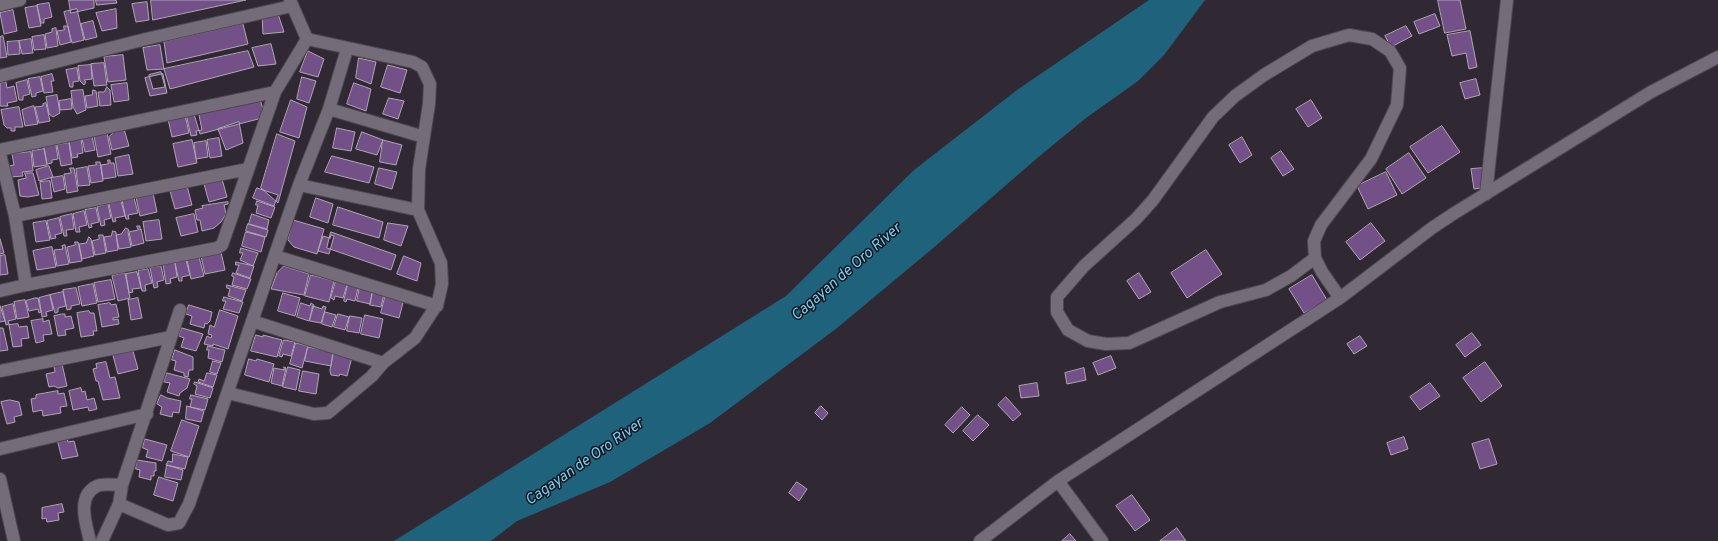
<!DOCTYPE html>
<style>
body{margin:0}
canvas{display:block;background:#302934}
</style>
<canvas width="1718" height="541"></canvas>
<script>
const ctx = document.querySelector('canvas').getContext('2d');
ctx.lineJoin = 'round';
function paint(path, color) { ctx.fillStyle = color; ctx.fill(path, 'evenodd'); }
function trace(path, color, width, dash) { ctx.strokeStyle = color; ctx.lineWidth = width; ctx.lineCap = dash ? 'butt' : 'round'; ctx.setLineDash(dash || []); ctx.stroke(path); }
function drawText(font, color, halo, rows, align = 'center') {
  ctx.font = font + ' Overpass,sans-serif'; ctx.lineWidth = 3; ctx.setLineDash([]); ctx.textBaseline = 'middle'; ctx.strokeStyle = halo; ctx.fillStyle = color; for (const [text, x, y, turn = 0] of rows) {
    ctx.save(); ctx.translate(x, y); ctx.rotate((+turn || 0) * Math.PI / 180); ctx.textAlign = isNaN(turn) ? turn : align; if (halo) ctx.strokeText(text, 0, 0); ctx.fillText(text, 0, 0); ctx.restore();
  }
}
paint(new Path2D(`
 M1149,0H1205L1164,55L1138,81L1086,118L1042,154L932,249L837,328L710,423L610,482L517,521L491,541H394L786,296L914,170L1017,90Z`), '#1e627c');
const building = new Path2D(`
 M69,0H94V8L71,13Z
 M96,0H116L117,3L97,5Z
 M151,0H246L153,20Z
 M1438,0H1460L1466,29L1445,33Z
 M147,2L149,20L136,22L132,4Z
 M49,3L52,17L44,19V23H41L37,5Z
 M37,6L41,26L29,28L25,8Z
 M77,9L84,40L72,43L64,12Z
 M116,9L117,28L102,31L96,13Z
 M13,10L17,31L4,34L0,13Z
 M278,14L284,32L263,34L262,15Z
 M1435,14L1440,26L1419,34L1414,22Z
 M93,21L97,37L85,40L81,24Z
 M243,24L248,44L167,63L164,42Z
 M64,26H68L71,42L60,45L57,31L64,30Z
 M1406,26L1412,36L1391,47L1385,36Z
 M56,28L58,46L47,48L45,34L52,32V29Z
 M1470,31L1477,67L1469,69L1466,53L1452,56L1447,35Z
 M44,35L46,49L34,50L32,37Z
 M3,36L7,57L0,58V37Z
 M31,39L33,53L22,54L19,41Z
 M19,41L20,54L8,55L7,42Z
 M271,44L276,64L258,66L252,48Z
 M160,45L164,69L147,70L143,48Z
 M248,51L254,67L170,89L164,69Z
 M308,51L324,59L318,77L300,72Z
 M123,55L126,80L108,82L104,57Z
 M359,58L376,62L371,84L356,78Z
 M104,63L107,85L94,86L91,64Z
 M91,65L92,79L84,80L86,82L84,85L80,81L78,66Z
 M388,65L407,70L400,93L381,87Z
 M77,68L79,81L73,82V87H70L66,70Z
 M161,72L165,87L153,89L149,75Z
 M52,74L54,81H51L53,92L44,93L41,77Z
 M163,74L167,93L150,96L145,78Z
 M40,77L43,91L36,93V96L32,97L28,79Z
 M302,77L316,81L309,103L297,99Z
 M1476,79L1480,95L1465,99L1460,83Z
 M27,80L30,94L23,96V100H19L16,83Z
 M6,82L7,88L14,86L17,101L7,103L8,106H0V83Z
 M127,83L129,100L114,102L111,85Z
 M354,83L371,89L366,111L347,104Z
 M107,87L110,90L111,105L100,106L98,92H104Z
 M83,90L86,110L77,114L73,107L71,91Z
 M93,90L96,91L98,106L87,108L85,96L92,95Z
 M57,95L60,113L53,117L49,114L46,97Z
 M259,97L266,117L200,134L194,114Z
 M389,98L404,101L398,119L383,114Z
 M71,99L72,109L60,110L59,101Z
 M291,100L307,107L299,138L280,132Z
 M1311,100L1322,118L1308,127L1296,109Z
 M46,103L50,121L39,123L35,107L43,106V104Z
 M34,106L38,124L25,126L22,110Z
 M19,107L23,127H15V131H11V128H7L4,125L1,110Z
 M198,110L202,130L196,131L197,135L191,136L186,114Z
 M185,115L189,133L172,137L168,119Z
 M239,122L243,143L226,150L218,129Z
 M1442,126L1460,152L1428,173L1410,147Z
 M337,128L355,132L351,151L333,148Z
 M118,129H124L129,146L112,150L109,137Z
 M362,132L383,140L377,155L356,149Z
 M107,133L111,154L98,157L94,136Z
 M277,134L295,141L278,203L261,188Z
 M92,136L95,150L85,152L82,139Z
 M1242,137L1252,155L1240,163L1229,145Z
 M219,138L222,156L210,158L207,140Z
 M81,139L83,153L77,154L78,157L72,158L69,141Z
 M192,140L197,163L178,167L173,144Z
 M383,140L402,145L396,165L380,162Z
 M206,141L208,157L196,159L194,143Z
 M69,143L72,164L61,166L57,145Z
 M56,145L58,159L52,160V163L47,164L44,147Z
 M44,149L47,165L34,167L32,151Z
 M1281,151L1294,169L1283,176L1271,158Z
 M31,152L33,171L22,172L23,176L11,177L9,166L14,165L12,154Z
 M1409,153L1426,178L1402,194L1386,169Z
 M129,155L133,174L118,176L115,158Z
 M332,156L374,167L369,183L325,172Z
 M108,160H110V163H114L116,177L103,179L101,165L108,164Z
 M96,162H100L103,181L91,183L88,166L96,165Z
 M49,166L53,177L39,181L36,170Z
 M87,167L90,185L78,186L76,169Z
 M70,168H74L78,191L67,193L64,174L71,173Z
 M379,168L397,172L392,189L375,184Z
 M1485,168L1488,187L1474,189L1471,169Z
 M1386,172L1397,195L1368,209L1357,186Z
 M25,173H33L39,195L28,197L20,196L18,180L26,178Z
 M63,176L65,189L54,192L51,178Z
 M222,179L227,197L209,202L204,184Z
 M50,181L52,198L42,199L40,182Z
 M187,186L192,205L175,209L170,191Z
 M257,188L278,195L274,206L253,198Z
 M153,193L157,212L140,216L136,197Z
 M134,198L138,213L128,215L129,219H126L122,200Z
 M316,198L333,204L328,223L310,217Z
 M121,201L125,216L115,218L116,221L113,222L109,204Z
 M257,201L275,207L271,218L256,213L258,205H256Z
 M228,202V204L224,205L226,214L221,222L214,228L202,231L200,220H197L195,210L203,208L202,206Z
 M108,204L111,218L104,220L105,225L101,226L97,207Z
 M338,207L383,222L379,238L333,225Z
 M96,208L99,222L91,224L92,227L89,228L85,210Z
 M84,211L87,225L79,227L80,232H76L73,214Z
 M72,214L74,229L66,230L67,236H64L60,217Z
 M194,214L198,232L181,236L176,218Z
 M252,214L269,220L267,229L249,224Z
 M59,218L62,233L55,235L56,238L51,239L47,221Z
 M159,220L162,239L146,241L143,222Z
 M293,220L324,229L317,254L294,247L288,240Z
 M46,221L50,240L36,242L33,223Z
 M388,223L408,226L401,246L384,240Z
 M1371,223L1385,241L1360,260L1346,242Z
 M248,224L268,230L266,237L246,231Z
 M137,226H140V230L141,229L144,243L132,246L129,232L138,230Z
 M126,228L129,230L128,232L131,247L119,249L116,235L121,234Z
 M113,231L116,232L118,250L107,252L104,237L111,236Z
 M246,232L265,237L261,252L242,246Z
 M331,232L396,255L391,270L327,248Z
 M99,235H103L106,253L95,255L92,241L99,239Z
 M331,235L334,236L329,254L318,251L323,236L330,238Z
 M89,237L91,239L94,256L82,259L79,244L86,243Z
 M0,239L4,253L0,254Z
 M75,242H78L82,261L70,263L67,247L75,245Z
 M65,245L69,264L57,266L54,250L63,249L62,246Z
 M52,247L56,267L37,270L33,251Z
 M241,248L258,253L253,266L240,260L243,253H240Z
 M1206,250L1222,274L1187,298L1171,273Z
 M221,252L225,270L205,274L201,256Z
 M5,255L8,274L0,275V256Z
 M404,256L421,263L417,281L397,274Z
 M199,257L204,276L191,279L187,260Z
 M186,260L190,275L182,277V281H179L175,263Z
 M236,262L254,266L250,278L236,273L239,265H236Z
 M175,263L177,277L170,279L171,283L166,284L163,264Z
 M161,266L164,280L157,282L158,287L154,288L150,268Z
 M284,266L309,274L304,295L271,289L277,273Z
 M148,269L152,283L145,285L146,291H142L138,271Z
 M137,272L141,288L132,289L133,292L129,293L126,274Z
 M125,273L130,298L118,301L112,276Z
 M233,273L251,279L247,289L232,285L234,277L232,276Z
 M1139,273L1151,292L1139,299L1127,281Z
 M311,275L334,281L329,302L305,296Z
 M1312,275L1327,300L1304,313L1289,289Z
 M111,280L115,299L98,302L94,283Z
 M336,281L347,285L343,298L335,296L334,300L331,298Z
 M93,284L97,303L82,306L78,287Z
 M227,285L246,290L242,301L228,296L230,289L227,288Z
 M348,285L358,288L355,301L347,299L346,302L344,301Z
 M360,287L373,290L370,304L357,301Z
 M76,288L80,304L71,306V309L67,310L63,290Z
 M373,291L384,294L381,307L370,305Z
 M63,292L66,306L58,308V312L55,313L50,295Z
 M283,293L300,298L295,316L278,311Z
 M386,294L404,299L399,318L381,313Z
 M50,295L53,310L46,312L47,316L42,317L39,298Z
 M224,297L243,302L239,313L223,309L226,301H223Z
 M35,298H38L41,312L39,313L38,309L29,311L26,301Z
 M138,298L142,318L131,320L128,300Z
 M25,300L29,317L17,319L14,302Z
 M110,303L111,305L116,304L119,317L113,318V320L118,319L119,324L102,327L98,305Z
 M301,303L310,306L311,303L314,305L309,321L297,317Z
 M13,304L16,319L8,321L9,324L6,325L2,307Z
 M189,305L212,312L210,321L207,324L205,323L204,328L190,324L192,316L186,314Z
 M0,306L5,321L0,322Z
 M313,306L322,309L323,306L326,307L321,323L310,321Z
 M220,310L238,316L228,349L213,344V346L204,344L207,336L211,338L212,335L208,334L210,325L214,327Z
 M89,311L90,313H94L97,331H93L94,335L81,337L77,313Z
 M325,312L336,315L332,327L322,324Z
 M62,314H65V317L71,316L74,328L65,330L66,335L58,336L54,316Z
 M338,314L349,317L345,330L334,327Z
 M365,315L383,319L379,338L361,334Z
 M350,316L362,318L359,333L347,331Z
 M43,319V322L49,320L52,334L43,335L44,341L36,343L31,321Z
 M18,324L19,327L27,326L29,338L21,339L22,346L13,347L9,325Z
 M0,328H3L8,350L0,351Z
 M182,328L203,334L196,351L181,347L184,338L179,336Z
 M1472,333L1481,345L1465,357L1456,345Z
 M256,335L263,337V335L282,340L277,357L251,351Z
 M1360,336L1367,346L1354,354L1347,344Z
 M284,340L295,342L291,356L283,354L282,357L279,356Z
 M296,343L308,346L302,368L290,364Z
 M208,346L225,350L222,362L208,358L209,350H207Z
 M308,347L333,352L331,366L305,361Z
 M123,349L133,351L138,369L118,374L112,352Z
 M175,350L193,357V370H189L188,377L184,376V373L174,370L176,361L172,360Z
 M334,352L352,357L347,376L340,374L339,376L331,375L330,371Z
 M1111,356L1116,368L1098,375L1093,363Z
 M249,359L256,361L257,359L274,364L269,382L245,375Z
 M213,361L221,363L217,374L210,372Z
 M106,362L110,378L115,377L120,398L103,400L98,381H96L93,369L97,368L96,364Z
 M1485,362L1502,386L1481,402L1463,378Z
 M62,364L67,386L58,388L54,386L49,387L46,374L55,372L54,366Z
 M284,367L286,368L282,386L271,383L274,368L284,370Z
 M288,367L300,370L296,390L283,387Z
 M1084,368L1086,380L1067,384L1065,373Z
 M303,371L319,374L316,394L299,391Z
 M167,373L190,379L187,388L180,393L179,396L167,392L170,383L164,382Z
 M207,373L217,375L213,387L198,382L199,379L204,381Z
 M195,382L213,388L210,398L195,394L197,386L194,384Z
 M1037,383L1039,396L1021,398L1019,386Z
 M1430,383L1440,396L1420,410L1410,397Z
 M81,388L82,392L85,391L87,400L94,398L97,409L89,411L88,407L73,410L69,391Z
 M58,391V394L64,393L67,406L60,407L61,413L43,416L42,410L33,412L31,399L36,398V395Z
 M161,395L167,398L181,401L179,413L173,412L172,417L160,414L162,407L157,404Z
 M191,395L208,399L205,410L190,407L192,399H190Z
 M1006,397L1021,414L1013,421L998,405Z
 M10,400L19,402L22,415L14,417L15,422L7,424L1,402Z
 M187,406L204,411L201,422L186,419Z
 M821,406L828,413L822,420L815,413Z
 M962,407L970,415L953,433L945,425Z
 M978,415L989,425L973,441L963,431Z
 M182,420L199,426L189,457L171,451Z
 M67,437L68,442L74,441L78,456L62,459L57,439Z
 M1404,437L1408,449L1391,455L1387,443Z
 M145,439L167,445L162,461L146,457L148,450L143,448Z
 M1489,439L1497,464L1480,469L1472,444Z
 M173,454L188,457L185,469L166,465L168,461L172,462Z
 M137,460L156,463V471H154V476H151V480L139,477L140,470L136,469Z
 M167,465L183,470L181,480L165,477Z
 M159,477L178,483L173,501L154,495Z
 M797,482L807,489L799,501L789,493Z
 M1132,495L1150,520L1135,531L1116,506Z
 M62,504L64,512L58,513L59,520L47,522L46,518L42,519V508Z
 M1177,528L1186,541H1160Z
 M1070,534L1076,541H1062Z`);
paint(building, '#745088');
trace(building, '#aea6b3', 1);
const minor = new Path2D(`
 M290,0L307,39
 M0,5L20,0
 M0,76L146,39L292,6
 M329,109L424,137
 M0,150L275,92
 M0,154L15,216L26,285
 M299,185L418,210
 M1486,194L1507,0
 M15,216L248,169
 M275,256L437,306
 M1315,258L1291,276L1266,290L1220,302L1129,343L1106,344L1088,341L1068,330L1057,312V297L1084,266L1136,219L1153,200L1213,117L1235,96L1264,75L1312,46L1349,35L1372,39L1390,51L1400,68L1397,105L1371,159L1321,225L1314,241L1315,258L1322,272L1340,298
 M0,291L26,285L217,248L222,245L275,92L307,39
 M252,321L383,363
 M0,371L171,337
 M228,393L314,414L328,413L372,376L383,363L415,338L436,306H437L442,284L441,263L418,210L419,169L429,104L430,84L422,67L413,62L307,39
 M0,449L147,414
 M0,479L14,541
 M1058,481L1102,541
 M119,504L168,525L179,523L189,504L299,185L329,109L347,49
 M90,541C86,524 76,496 97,486C103,483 115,485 122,485
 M102,541L119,504L122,485L180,310
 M980,541L1058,481L1340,298L1432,228L1453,214L1651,92L1718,57`);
trace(minor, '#4d4850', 14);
trace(minor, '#746d79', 12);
drawText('italic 15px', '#76d1f7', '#161318', [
 ["Cagayan de Oro River",847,273,-41],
 ["Cagayan de Oro River",585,463,-35]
]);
</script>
